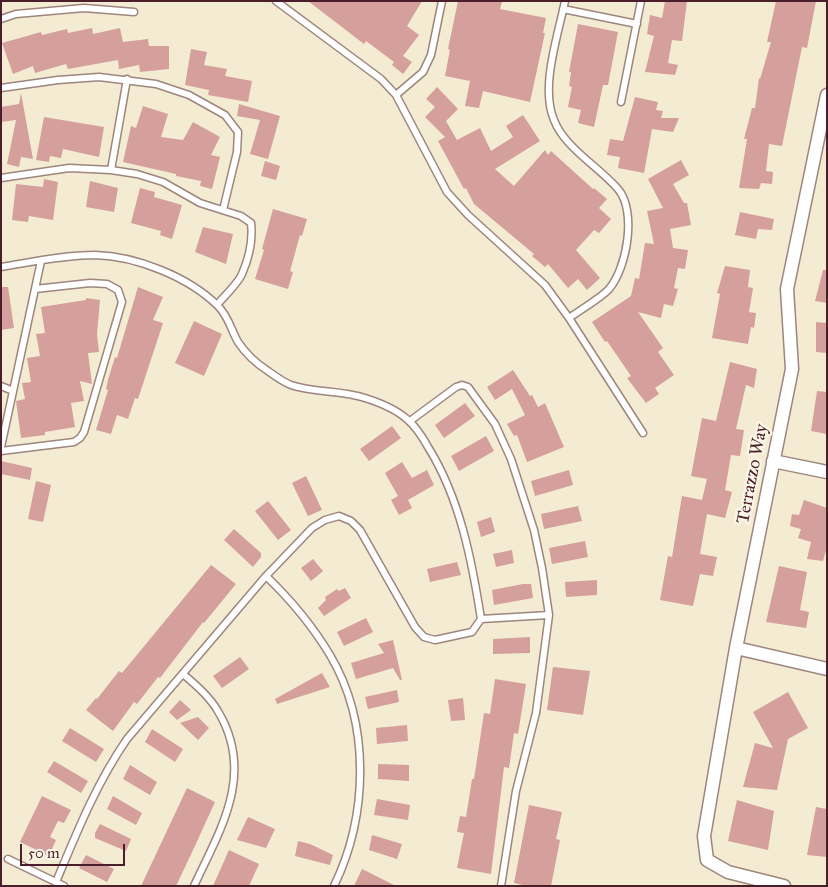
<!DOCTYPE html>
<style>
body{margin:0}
#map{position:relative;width:828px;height:887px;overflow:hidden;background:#f3ebd2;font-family:"IM FELL Great Primer",serif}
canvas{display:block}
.frame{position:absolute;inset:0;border:2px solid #4a1f2b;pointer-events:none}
.scale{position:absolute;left:20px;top:844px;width:105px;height:22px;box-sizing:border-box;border:2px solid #4a1f2b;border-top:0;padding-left:6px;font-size:15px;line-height:18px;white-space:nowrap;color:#4a1f2b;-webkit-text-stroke:4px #fcf5e5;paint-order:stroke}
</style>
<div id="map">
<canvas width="828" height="887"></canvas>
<div class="frame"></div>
<div class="scale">50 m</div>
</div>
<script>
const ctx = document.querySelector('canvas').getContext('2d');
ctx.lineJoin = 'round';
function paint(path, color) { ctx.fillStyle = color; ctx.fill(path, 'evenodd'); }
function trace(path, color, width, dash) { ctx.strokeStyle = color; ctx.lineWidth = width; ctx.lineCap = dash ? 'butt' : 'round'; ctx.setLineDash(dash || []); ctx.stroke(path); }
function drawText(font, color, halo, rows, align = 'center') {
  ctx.font = font + ' "IM FELL Great Primer",serif'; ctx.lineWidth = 5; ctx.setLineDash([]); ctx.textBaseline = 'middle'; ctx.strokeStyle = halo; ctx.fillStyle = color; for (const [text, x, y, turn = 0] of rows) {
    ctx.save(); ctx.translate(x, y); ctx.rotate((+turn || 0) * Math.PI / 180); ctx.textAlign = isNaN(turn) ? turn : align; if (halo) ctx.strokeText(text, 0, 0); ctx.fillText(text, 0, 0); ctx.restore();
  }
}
paint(new Path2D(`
 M308,1H422L407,26L419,35L403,56L412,62L403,74L392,65L394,62L366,41L364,44Z
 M458,1H502L500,9L546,18L543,33H545L530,102L483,91L479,108L465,106L470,81L445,76L450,50L448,49Z
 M665,1H687L682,41L672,40L668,63L678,65L675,75L645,72L654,36L647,34L650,15L662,18Z
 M776,1H816L807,48L802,47L782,146L769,144L766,171L773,172L772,184L761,183L759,189L739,188L747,139H744L752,108H755L759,78L760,79L771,42H767Z
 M578,24L618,32L608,85H603L594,127L578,123L581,110L568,107L572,87L569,86L571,72H569Z
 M92,28L93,34L120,28L123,42L148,39L149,46H169V69L140,72L139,65L119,69L118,60L68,69L66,64L35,73L33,66L13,74L2,43L41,32L42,35L67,29L68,33Z
 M191,49L207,52L204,65L227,69L225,76L252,81L248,102L208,95L209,90L185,85Z
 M437,87L458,109L446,121L457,140L480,128L491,151L513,137L506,126L523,115L540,141L495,169L514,186L545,150L548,155L551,151L593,189L594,188L607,199L599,208L611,219L599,233L594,230L576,250L600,278L587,290L578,279L568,288L548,264L545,267L532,256L534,254L474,204L466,188L464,189L438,141L445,137L425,117L435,107L426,99Z
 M21,93L33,159L21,157L19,167L7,164L16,120L1,122V107L19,104Z
 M635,97L658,102L656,110L663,111L661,118H679L673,132L652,129L644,173L618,168L620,157L607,155L610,139L623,141Z
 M239,104L280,116L268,159L250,154L260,120L237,116Z
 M143,106L168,114L161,137L183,140L193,122L220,137L211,155L220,157L212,189L200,186L201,181L176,176V174L123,162L131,126L136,128Z
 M44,117L104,127L99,157L63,149L61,158L50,156L49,162L36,160Z
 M681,160L689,175L673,184L684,203H687L691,225L670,229L673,248L688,250L685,269L678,268L674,288L678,289L673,306L664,304L661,318L638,312L663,348L658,352L674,375L655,388L659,394L646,403L627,378L631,376L607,341L605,342L592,322L631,296L635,278L639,279L645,243L654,244L647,211L663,208L648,179Z
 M265,161L280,166L276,180L261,176Z
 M44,179L58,182L53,220L29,216L28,222L12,220L16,184L43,187Z
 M90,181L118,188L114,212L86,207Z
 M140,188L155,192L154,197L182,205L172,239L160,235L161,231L131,223Z
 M273,209L307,219L302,236L300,235L290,271L293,272L288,289L255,279L264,250L262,249Z
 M740,212L774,219L772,230L758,229L756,239L735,235Z
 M203,227L233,234L226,264L195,252Z
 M725,266L750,270L748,287L753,288L749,312L756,313L754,328L751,327L748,344L712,338L720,294L717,293Z
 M823,270H827V303L815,301Z
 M1,287H8L14,328L1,330Z
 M138,287L163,297L153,320L163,323L138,399L135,398L128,419L117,415L111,434L96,430L108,390L106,389L108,380L115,357L117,358Z
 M86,298L100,300L97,334L99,352L88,353L92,384L80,381L84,401L71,403L75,427L45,432V435L21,438L16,401L25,399L22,383L31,382L27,358L40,356L36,334L45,333L41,307L86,300Z
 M194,321L222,334L204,376L175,363Z
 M816,322L827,323V353L816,352Z
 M730,362L757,369L754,388L746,385L736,429L744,430L740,456L731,455L725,490L732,492L725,518L707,514L700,554L717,557L713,576L700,574L693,606L660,600L668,556L672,557L682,496L702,500L707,479L691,476L702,418L716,421Z
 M513,370L530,396L532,395L538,407L545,403L564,447L527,462L517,435L514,436L507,424L525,415L512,389L495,400L487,387Z
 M817,391L827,392V434L811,431Z
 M465,403L475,416L444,438L435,425Z
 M392,426L401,438L369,461L360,449Z
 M486,436L494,451L459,471L451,456Z
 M1,461L32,468L30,480L1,474Z
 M402,462L412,478L427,470L434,485L408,500L412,508L399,515L391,500L398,496L385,473Z
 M569,470L573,485L535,496L531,481Z
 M306,476L322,510L308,516L292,483Z
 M36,481L51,485L43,522L28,519Z
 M804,500L827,508V547L823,561L807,559L811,542L798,538L801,529L790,526L792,514L799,515Z
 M268,501L291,530L278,540L255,511Z
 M578,506L582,521L544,529L541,514Z
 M491,517L495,532L481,537L477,522Z
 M234,529L261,553V557L253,567L224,540Z
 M585,541L588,557L552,564L549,548Z
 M512,550L514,563L496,567L493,554Z
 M313,559L323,571L311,581L301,568Z
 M457,562L461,575L430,582L427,569Z
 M211,565L236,584L204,623L203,622L160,678L158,677L137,704L134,702L113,731L86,710L96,698L97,699L119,671L122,673Z
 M779,566L807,572L800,610L809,612L806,628L766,622Z
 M597,580V595L566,597L565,582Z
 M523,584H531L533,598L494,605L492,590Z
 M345,588L351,598L324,616L318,608L326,600L325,597L337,589L339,591Z
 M366,618L373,632L344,646L337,632Z
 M530,637V653L493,654V639Z
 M393,640L402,680H400L393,668L356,679L351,663L384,653L378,644Z
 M240,657L249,669L222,688L213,676Z
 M553,667L590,671L583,715L547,710Z
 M322,673L330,687L277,704L275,699Z
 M495,679L526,684L518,734L514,733L509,768L504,767L491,874L457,868L464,833L457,832L460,816L466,817L472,779H474L484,713L490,714Z
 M397,690L399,702L368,709L365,697Z
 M788,692L808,728L788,739L777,790L743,787L755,743L773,748L753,712Z
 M463,698L465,720L451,721L448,700Z
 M180,700L191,710L177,720L169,712Z
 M198,717L209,728L198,740L180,723Z
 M407,725L408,741L377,744L376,728Z
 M70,728L104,749L96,762L62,741Z
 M152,729L183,749L175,762L145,742Z
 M54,761L88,781L81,793L47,772Z
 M378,764L409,765V781L378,779Z
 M130,765L157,782L150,795L123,779Z
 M187,788L215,802L194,848L176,886H141Z
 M42,796L71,810L64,823L58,821L50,837L56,840L49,856L20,842Z
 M113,796L142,813L136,825L107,809Z
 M377,799L410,805L408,820L374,815Z
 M737,800L774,811L768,850L728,841Z
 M529,805L562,812L556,839L560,840L551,886H527L514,883Z
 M816,807L827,809V857L807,855Z
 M248,817L275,829L266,848L237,840Z
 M100,824L131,839L126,851L95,838V833Z
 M372,835L402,844L397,859L369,850Z
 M298,841L310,844L333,855L330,865L295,856Z
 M229,850L259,864L249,886H213Z
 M86,855L114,869L107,882L79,868Z
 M362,869L396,886H354Z`), '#d5a09c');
const lane = new Path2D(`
 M276,1L381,79L396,95L447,192L468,215L545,285L569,318L643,433
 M565,1C558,36 540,87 554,120C564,147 599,167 618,189C637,211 627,268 609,289C601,298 580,310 569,318
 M563,9L637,24
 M1,19L16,14L84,8L134,12
 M1,88L58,80L99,77L156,84L189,95L225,115L238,132L237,152L223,210
 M396,95L423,72L431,55L442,1
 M621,102L641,1
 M111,170L127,79
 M1,178L69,168L111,170L137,174L163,182L200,203L241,216L251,223C253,240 249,258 242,274C237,285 225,295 217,305
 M1,267C32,262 64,255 95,255C136,256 189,277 218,306C229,317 231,330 238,342C246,354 257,364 268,371C275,376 283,382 291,385C314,393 341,390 365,398C381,403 396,409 408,420C416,427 423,438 428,447C460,498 472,561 481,619L472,632L435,640L424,637L415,627L360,530L351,521L339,516L325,520L312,528L266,576L127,739C96,784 77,832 56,882
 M1,386L13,391
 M410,421L456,387L462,385L468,387L495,424L511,459L534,530L542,568L549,615L536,713L516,791L501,886
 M1,447L41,261
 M1,451L74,442L80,438L84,432L122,302L118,290L107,284L90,283L35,289
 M266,576C292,601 312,625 330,655C371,724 368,816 334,886
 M481,619L549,615
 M183,674C196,685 211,698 219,713C255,775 220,830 194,886
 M8,859L64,886`);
const street = new Path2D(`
 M773,461L827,472
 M736,648L827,669
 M784,886L728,872L707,860L704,836L736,648L792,369L787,289L827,95`);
trace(lane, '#9e857e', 9);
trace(street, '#9e857e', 15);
trace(lane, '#fff', 6);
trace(street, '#fff', 12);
drawText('18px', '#4a1f2b', '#fcf5e5', [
 ["Terrazzo Way",753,474,-79]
]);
</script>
